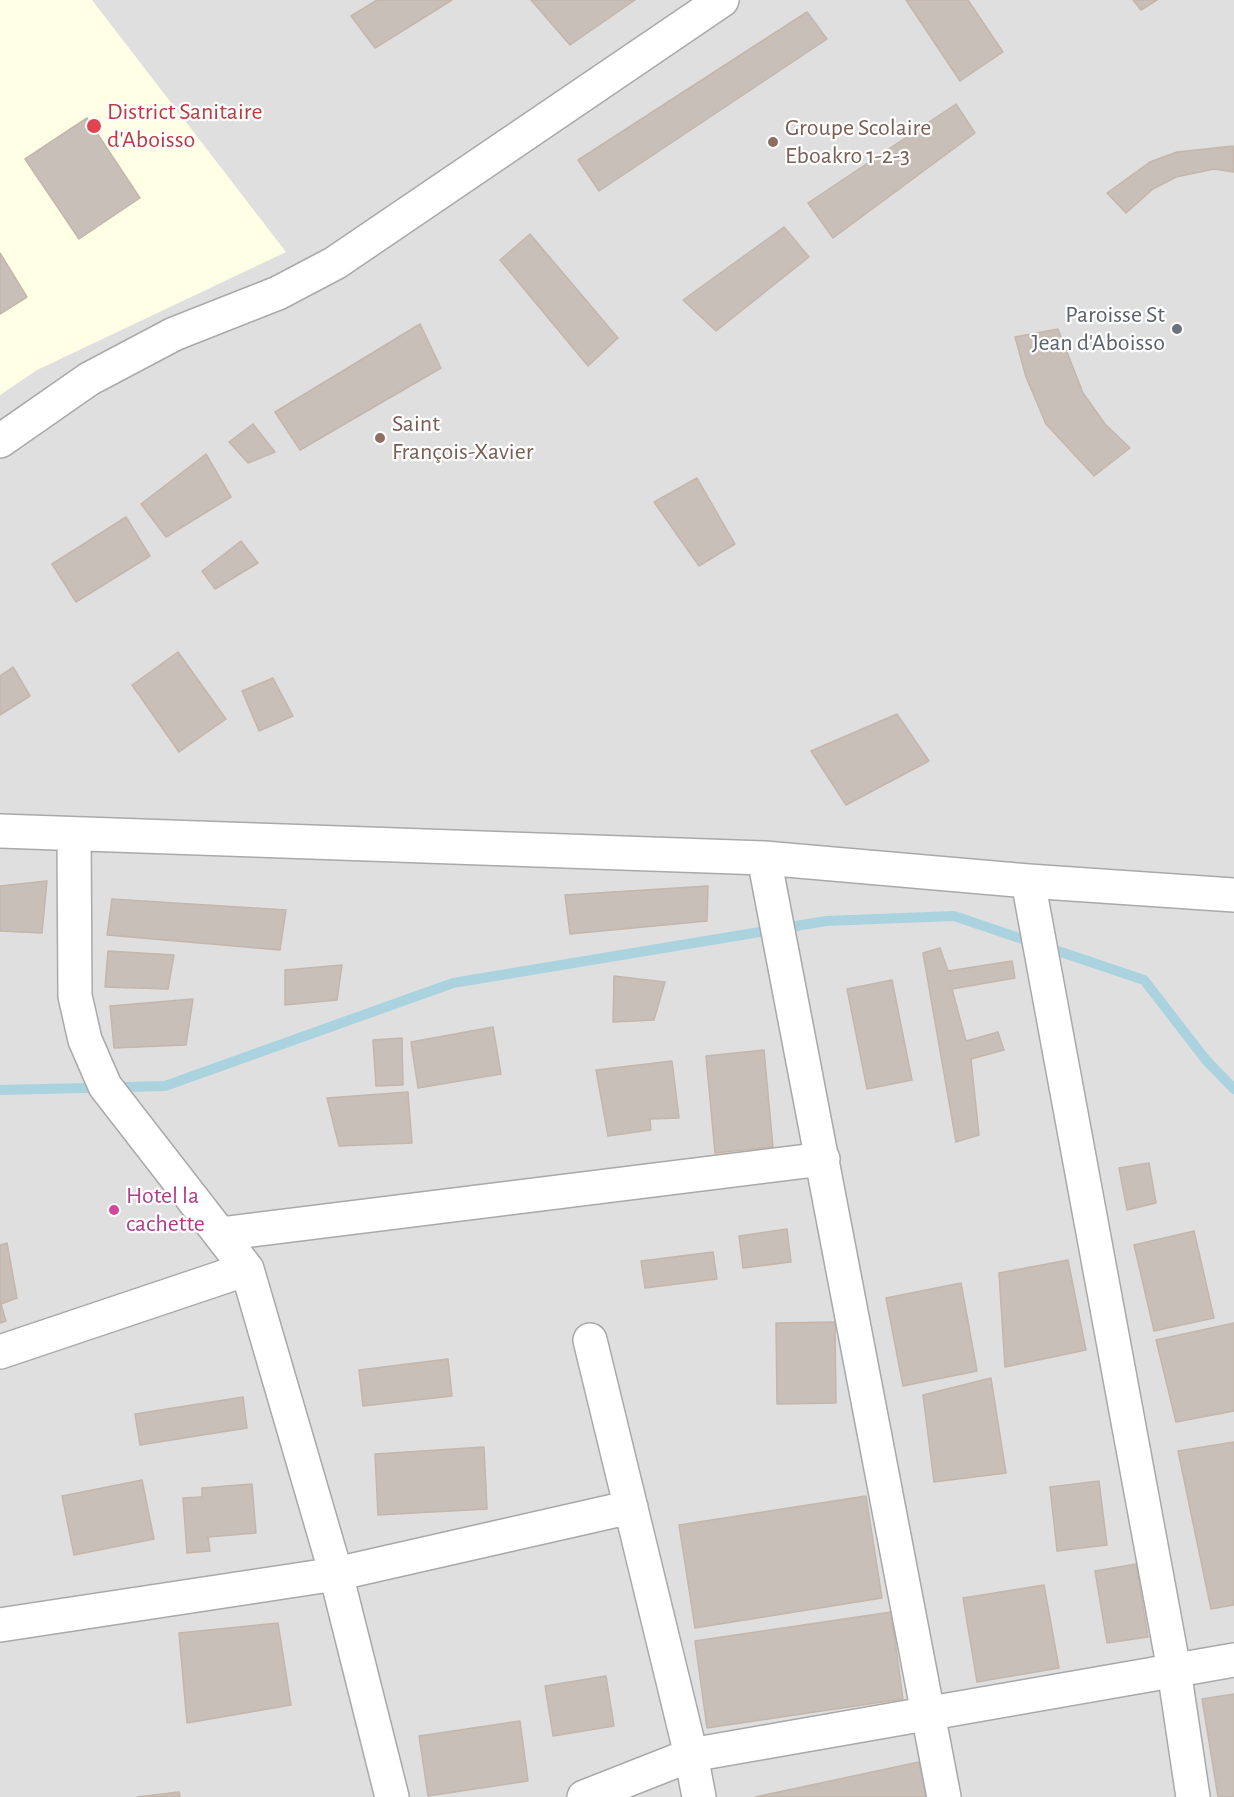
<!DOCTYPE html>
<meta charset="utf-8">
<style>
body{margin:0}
canvas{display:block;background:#f2efe9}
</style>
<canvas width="1234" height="1797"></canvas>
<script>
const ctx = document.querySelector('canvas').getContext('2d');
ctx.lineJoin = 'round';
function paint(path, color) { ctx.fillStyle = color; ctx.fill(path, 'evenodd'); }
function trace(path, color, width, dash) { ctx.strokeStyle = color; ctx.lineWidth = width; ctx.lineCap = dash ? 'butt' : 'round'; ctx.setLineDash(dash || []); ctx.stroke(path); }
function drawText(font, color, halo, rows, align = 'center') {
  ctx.font = font + ' "Alegreya Sans",sans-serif'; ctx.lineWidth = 4.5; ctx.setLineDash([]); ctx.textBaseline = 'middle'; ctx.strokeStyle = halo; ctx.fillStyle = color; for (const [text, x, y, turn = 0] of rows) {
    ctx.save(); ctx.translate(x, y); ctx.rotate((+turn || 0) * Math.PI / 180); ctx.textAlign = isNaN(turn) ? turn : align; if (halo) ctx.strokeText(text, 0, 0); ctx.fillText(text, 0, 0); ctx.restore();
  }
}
paint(new Path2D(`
 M0,0H1234V1797H0Z`), '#e0dfdf');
paint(new Path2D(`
 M0,0H92L286,252L37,370L0,395Z`), '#ffffe5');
trace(new Path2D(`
 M0,1090L165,1086L453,983L826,921L954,916L1144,980L1206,1060L1234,1089`), '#aad3df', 10);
const building = new Path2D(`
 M377,0H452L375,48L351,16Z
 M531,0H635L570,45Z
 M906,0H968L1003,52L960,81Z
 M1133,0H1157L1141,10Z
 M807,12L827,39L599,191L578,160Z
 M956,104L975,133L833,238L808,203Z
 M87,118L140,198L79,239L25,159Z
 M1233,146L1234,172L1214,169L1176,177L1153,189L1126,213L1107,193L1150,162L1177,152Z
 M784,227L809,257L716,331L683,300Z
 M530,234L618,338L588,366L500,260Z
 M0,253L27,297L0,314Z
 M420,324L441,368L300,450L275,412Z
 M1058,329L1083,393L1105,424L1130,448L1094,476L1046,424L1026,377L1015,337Z
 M253,424L275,452L248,463L229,442Z
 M206,454L231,497L166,537L141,504Z
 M697,478L735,544L699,566L654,502Z
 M126,517L150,556L76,602L52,564Z
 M241,541L258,563L215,589L202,571Z
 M178,652L226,719L179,752L132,685Z
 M13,667L30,696L0,715V676Z
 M273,678L293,716L259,731L242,691Z
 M897,714L929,761L846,805L811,751Z
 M47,881L42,933L0,931V886Z
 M708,886L707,921L570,934L565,895Z
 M112,899L286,910L280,950L107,935Z
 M940,948L948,971L1012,961L1015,978L952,989L966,1041L998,1032L1004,1050L971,1059L979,1135L956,1142L923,953Z
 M108,951L174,955L168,989L105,987Z
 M342,965L337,1000L285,1005V970Z
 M614,976L665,982L654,1020L613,1022Z
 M892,980L912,1080L867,1089L847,989Z
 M193,999L186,1045L114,1048L110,1006Z
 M493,1027L501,1074L418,1088L411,1042Z
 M402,1038L403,1085L376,1086L373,1040Z
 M764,1050L773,1147L715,1153L706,1056Z
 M672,1061L679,1118L650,1119L651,1130L608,1136L596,1070Z
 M408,1092L412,1143L339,1146L327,1098Z
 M1149,1163L1156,1203L1127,1210L1119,1168Z
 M787,1229L791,1262L743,1268L739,1236Z
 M1194,1231L1214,1318L1154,1331L1134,1245Z
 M7,1243L17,1298L1,1304L6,1321L0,1323V1245Z
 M713,1252L717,1279L645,1288L641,1261Z
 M1068,1260L1086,1350L1005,1367L999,1273Z
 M961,1283L977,1371L903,1386L886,1298Z
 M835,1322L836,1403L777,1404L776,1323Z
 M1234,1323V1411L1176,1422L1156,1340Z
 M448,1359L452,1396L363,1406L359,1370Z
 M991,1378L1006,1473L934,1482L923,1395Z
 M243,1397L247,1428L140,1445L135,1414Z
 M1234,1442V1605L1211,1609L1178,1451Z
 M484,1447L487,1509L378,1515L375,1454Z
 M142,1480L154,1539L74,1555L62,1496Z
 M1099,1481L1107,1545L1057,1551L1050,1487Z
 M252,1484L256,1533L208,1537L210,1551L187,1553L183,1498L202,1497V1488Z
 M866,1496L882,1598L695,1628L679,1525Z
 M1136,1564L1148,1637L1107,1643L1095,1571Z
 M1044,1585L1059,1668L977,1682L963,1598Z
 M891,1612L903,1699L707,1728L695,1641Z
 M278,1623L291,1705L187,1723L179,1633Z
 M606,1676L614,1726L553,1736L545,1686Z
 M1234,1694V1797H1218L1202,1699Z
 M520,1721L528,1781L428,1796L419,1736Z
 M919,1762L926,1797H755Z
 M179,1792L180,1797H137Z`);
paint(building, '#c7bfb8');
trace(building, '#c4b6ab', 1.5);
const street = new Path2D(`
 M0,441L89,379L174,334L278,293L335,263L722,0
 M0,831L764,858L1028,881L1234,895
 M74,835L75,996L85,1040L105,1086L247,1269L336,1574L392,1797
 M764,858L944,1797
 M1028,881L1174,1670L1193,1797
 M220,1234L823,1159
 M590,1340L691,1755L699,1797
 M0,1352L247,1269
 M0,1625L336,1574L631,1507
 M584,1797L691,1755L1234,1660`);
trace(street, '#a9a9a9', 36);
trace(street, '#fff', 33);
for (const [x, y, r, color] of [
 [94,126,8,"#e0444e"],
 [773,142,6,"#8d6e63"],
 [1177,329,6,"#6b7280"],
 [380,438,6,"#8d6e63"],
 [114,1210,6,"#d1479c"]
]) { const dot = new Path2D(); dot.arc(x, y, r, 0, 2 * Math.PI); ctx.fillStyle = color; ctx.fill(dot); trace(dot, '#fff', 2); }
drawText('24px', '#be3a42', '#fff', [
 ["District Sanitaire",107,112],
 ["d'Aboisso",107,140]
], 'left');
drawText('24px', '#785e54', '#fff', [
 ["Groupe Scolaire",785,128],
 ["Eboakro 1-2-3",785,156],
 ["Saint",392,424],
 ["François-Xavier",392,452]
], 'left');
drawText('24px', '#5b616d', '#fff', [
 ["Paroisse St",1165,315],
 ["Jean d'Aboisso",1165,343]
], 'right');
drawText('24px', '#b23c85', '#fff', [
 ["Hotel la",126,1196],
 ["cachette",126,1224]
], 'left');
</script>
